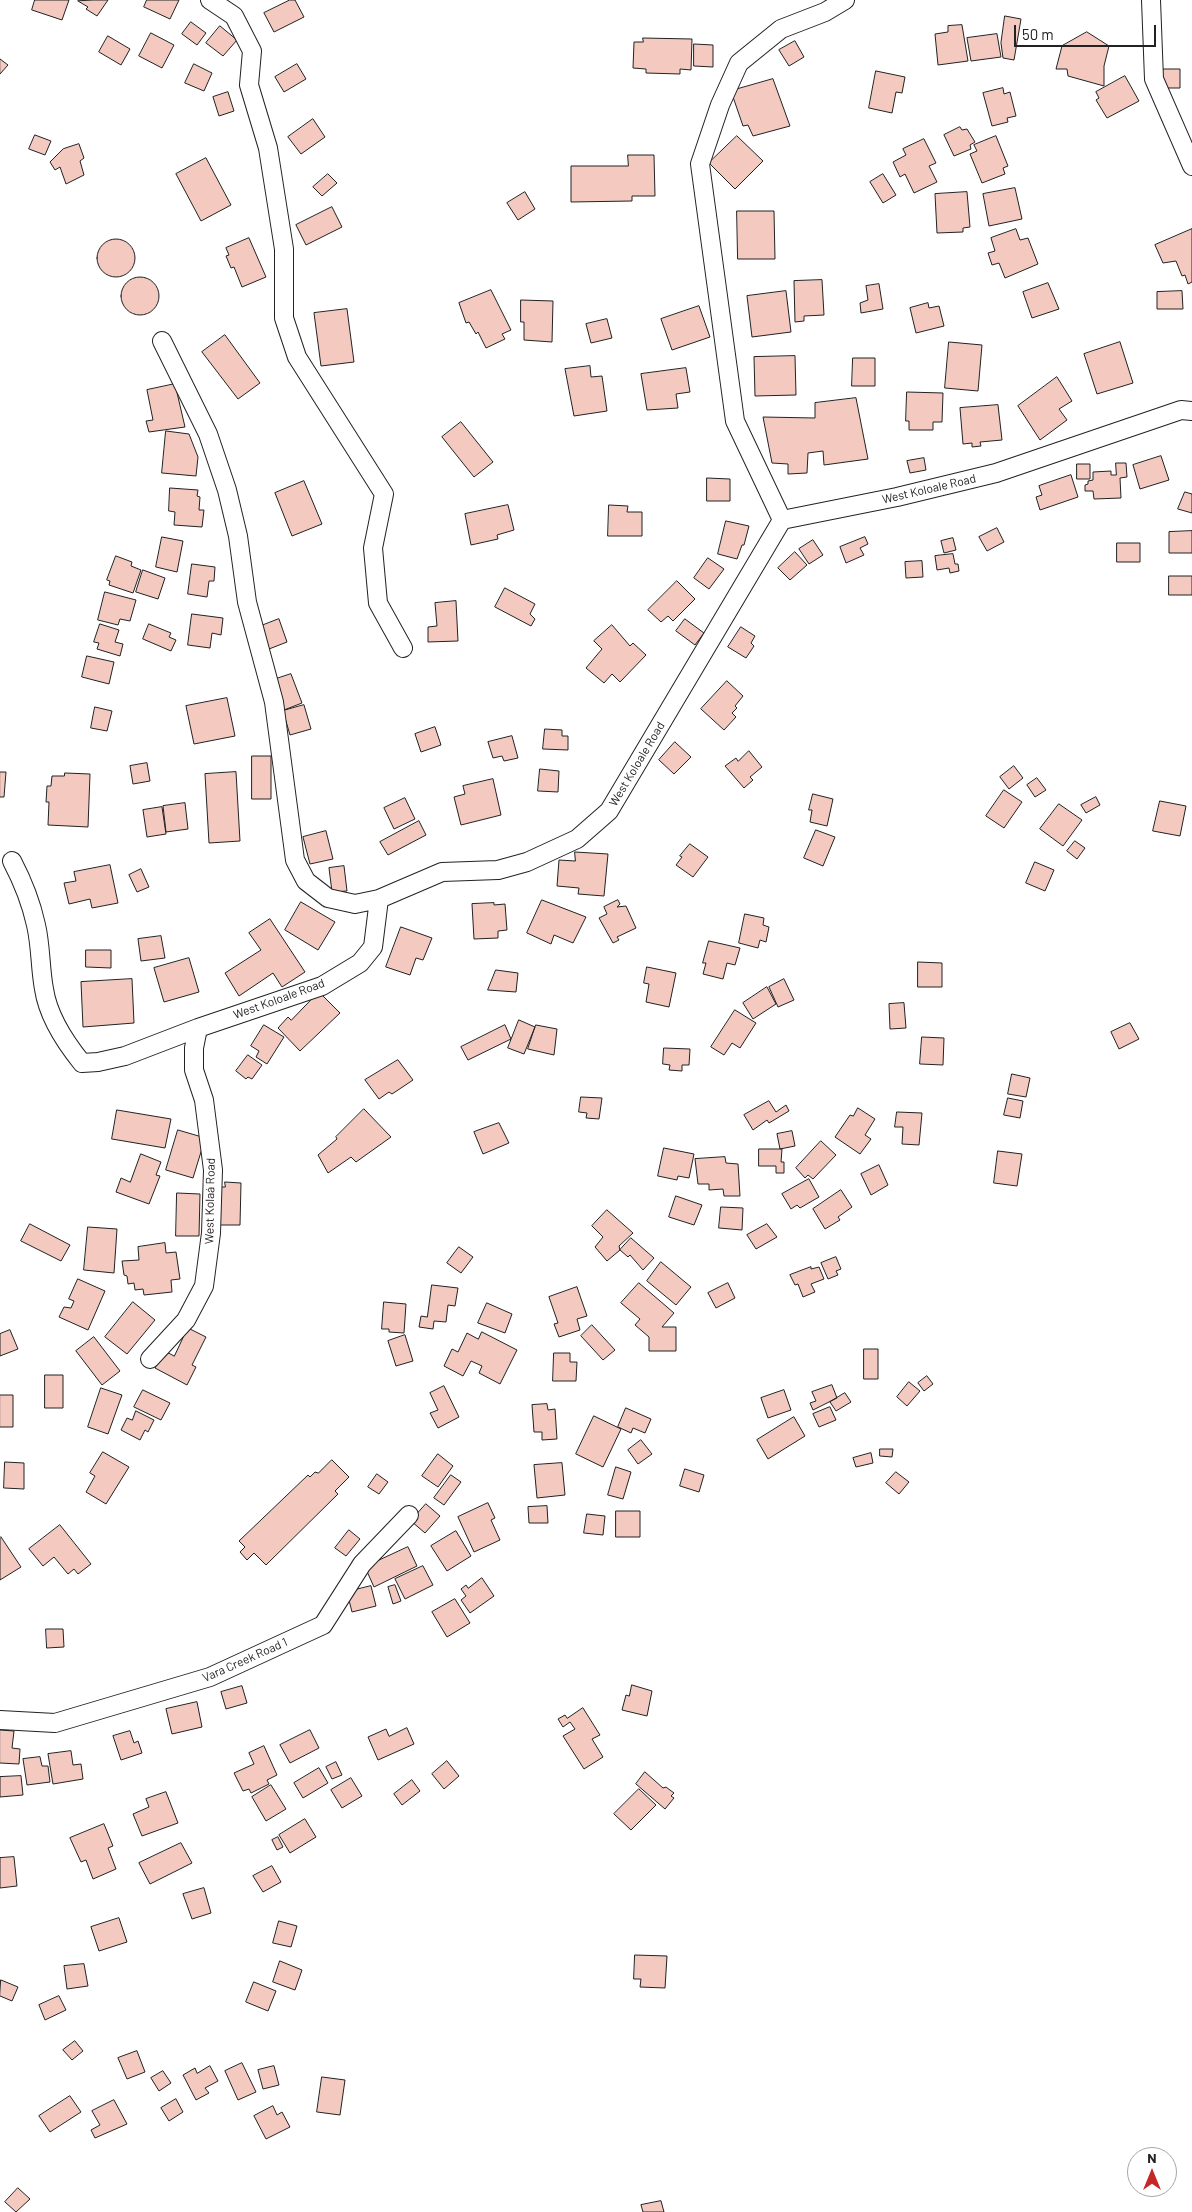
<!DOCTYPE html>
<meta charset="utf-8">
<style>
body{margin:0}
#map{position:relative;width:1192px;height:2212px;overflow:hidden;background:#fff;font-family:Barlow,sans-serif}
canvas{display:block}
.north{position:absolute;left:1127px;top:2147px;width:50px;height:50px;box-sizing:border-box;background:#fff;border:1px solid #a7a7a7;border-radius:50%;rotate:0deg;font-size:14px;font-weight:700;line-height:20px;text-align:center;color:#222}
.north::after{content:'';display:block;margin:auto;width:18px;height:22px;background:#c62828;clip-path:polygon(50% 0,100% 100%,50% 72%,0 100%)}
.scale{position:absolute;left:1014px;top:25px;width:142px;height:22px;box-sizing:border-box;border:2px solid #222;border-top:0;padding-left:6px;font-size:15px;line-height:18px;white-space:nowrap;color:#222;-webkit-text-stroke:4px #fff;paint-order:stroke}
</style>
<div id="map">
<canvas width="1192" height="2212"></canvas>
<div class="north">N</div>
<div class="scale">50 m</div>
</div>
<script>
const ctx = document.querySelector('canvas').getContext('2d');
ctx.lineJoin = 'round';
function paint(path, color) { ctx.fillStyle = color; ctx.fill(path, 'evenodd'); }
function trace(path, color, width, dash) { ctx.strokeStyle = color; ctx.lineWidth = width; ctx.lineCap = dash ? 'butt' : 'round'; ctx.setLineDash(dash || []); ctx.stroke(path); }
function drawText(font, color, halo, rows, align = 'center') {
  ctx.font = font + ' Barlow,sans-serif'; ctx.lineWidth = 4; ctx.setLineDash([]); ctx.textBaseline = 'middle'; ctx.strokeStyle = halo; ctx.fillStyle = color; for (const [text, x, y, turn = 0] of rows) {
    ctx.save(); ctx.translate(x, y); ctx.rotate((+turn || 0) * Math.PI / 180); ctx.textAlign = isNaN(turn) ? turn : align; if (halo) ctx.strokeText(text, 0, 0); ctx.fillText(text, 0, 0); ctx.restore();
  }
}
const building = new Path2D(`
 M35,0H69L62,20L32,10Z
 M94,0H108L97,16L86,9L88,7L78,1Z
 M147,0H179L170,19L144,7Z
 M290,0H295L304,17L274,32L264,13Z
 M1005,16L1021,19L1014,60L1003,58L1001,43Z
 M191,22L206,33L197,45L182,34Z
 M962,25L968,61L938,65L935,34L948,32V26Z
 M220,26L237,40L223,56L206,43Z
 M1087,32L1109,46L1104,66V86L1068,76L1067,69H1056L1062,46Z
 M151,33L174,45L162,68L139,56Z
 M997,34L1001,57L971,61L967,38Z
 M108,36L130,49L121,65L99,52Z
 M643,38L692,39L691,70L680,69V74L646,73V69L633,68L634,42H643Z
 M795,41L804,57L789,66L779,50Z
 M694,44L713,45V67L694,66Z
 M0,59L8,65L0,74Z
 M194,64L212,73L204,91L185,83Z
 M297,64L306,79L284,92L275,77Z
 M1162,69H1180V88H1163Z
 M876,71L905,77L902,93L896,92L892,113L869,108Z
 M1125,76L1139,101L1107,118L1096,100L1099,98L1096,92Z
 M773,79L790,126L753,136L748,125L743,126L731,91Z
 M1003,88L1004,94L1010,92L1016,116L1007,118L1008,122L992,126L983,93Z
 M228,92L234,111L219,116L213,97Z
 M313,119L325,137L301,154L288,137Z
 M960,127L962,130L967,129L975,142L970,145L971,149L954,156L944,135Z
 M35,135L51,141L45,155L29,149Z
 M737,136L763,161L735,189L709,163Z
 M996,136L1008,166L1003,168L1005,174L982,183L970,154L977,151L974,145Z
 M924,139L936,163L929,166L937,182L914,193L905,174L900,177L893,162L906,155L903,149Z
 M79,144L84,158L80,161L84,175L66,184L60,167L55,170L50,162L63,149Z
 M628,155H654L655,196H632V201L571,202V166H628Z
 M206,158L231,205L201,221L176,174Z
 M328,174L337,183L322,196L313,187Z
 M883,174L896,195L883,203L870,182Z
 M1015,188L1022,219L989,226L983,194Z
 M525,192L535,209L518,220L507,203Z
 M967,192L970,227L963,228V232L937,233L935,194Z
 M332,207L342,227L306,245L296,225Z
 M737,211H774L775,259H738Z
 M1016,229L1020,240L1028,238L1038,264L1005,278L999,263L992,265L988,253L995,251L991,238Z
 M1192,229V282L1188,284L1185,275L1182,276L1176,261L1163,263L1155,245Z
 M249,238L266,277L242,287L234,267L231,268L226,256L229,255L226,248Z
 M97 258a19 19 0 1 1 38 0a19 19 0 1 1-38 0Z
 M121 296a19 19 0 1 1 38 0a19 19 0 1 1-38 0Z
 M822,280L824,315L804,316V321L795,322L794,281Z
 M1048,283L1059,309L1032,318L1023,292Z
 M879,284L883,309L861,313L860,303L868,300L866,286Z
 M491,290L511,330L502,334L505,339L486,348L478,332L476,334L469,322L466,323L459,303Z
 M786,291L791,332L752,337L747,296Z
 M1182,291L1183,309H1157V292Z
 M521,300L553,301L552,342L524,340V322H521Z
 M928,303L929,308L939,306L944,326L916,333L910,308Z
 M699,306L710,337L672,350L661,319Z
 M347,309L354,362L321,366L314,313Z
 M607,319L612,338L591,343L586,324Z
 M225,335L260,383L238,399L202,352Z
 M949,342L982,345L978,391L945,388Z
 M1120,342L1133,383L1097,394L1084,354Z
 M795,356L796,395L755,396L754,357Z
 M853,358H875V386H852Z
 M590,366L591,377L602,376L607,411L574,416L565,369Z
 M686,368L690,392L676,394L678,408L647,410L641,374Z
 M1057,377L1072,401L1059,409L1067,420L1040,440L1018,406Z
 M175,384L185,427L149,432L146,421L153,420L147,390Z
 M907,392L943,393L942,422H933V430H909V421H906Z
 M856,398L868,459L824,465L823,451L808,453L807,473L788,474V464L772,463L763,417L815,418V403Z
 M998,405L1002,440L980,442L981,446L972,447V443L963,444L960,408Z
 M461,422L493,462L474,477L442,437Z
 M166,431L189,434L198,457L196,476L162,473Z
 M1161,456L1169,480L1140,489L1133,465Z
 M924,458L926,470L910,473L907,461Z
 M1116,463H1126L1127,477L1120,478L1121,498L1094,499L1093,491H1085V485L1088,484V481L1093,480V472L1111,471V475H1116Z
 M1077,464H1090V479H1077Z
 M1071,475L1078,497L1040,510L1036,497L1042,495L1039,486Z
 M707,478L730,479V501H707Z
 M304,481L322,524L292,536L275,493Z
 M170,488L198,490L197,496L200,497L199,510H204L202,527L174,525L175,512L169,511Z
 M1185,492L1192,494V513L1178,509Z
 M508,505L514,530L497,535L498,539L471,545L465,514Z
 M609,505L628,506L627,512H642V536H608Z
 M726,521L749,526L744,545H742L737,559L718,554Z
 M997,528L1004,542L987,551L979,537Z
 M1192,531V553H1169V532Z
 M162,537L183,541L177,572L156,567Z
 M865,537L868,544L860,548L864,555L846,563L840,547Z
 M953,538L956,550L944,553L941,541Z
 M813,540L823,555L809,564L799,549Z
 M1117,543H1140V562H1117Z
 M795,552L807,565L790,580L778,568Z
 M953,554L955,564H958L959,571L950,573L949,568L937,570L935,556Z
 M116,556L132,562L131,566L141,570L133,593L109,585L110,581L107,580Z
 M708,558L724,569L709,589L694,578Z
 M922,561L923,577L906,578L905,562Z
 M192,564L215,567L214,581H209L207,597L188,594Z
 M143,570L165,578L158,599L136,592Z
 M1169,576H1192V595H1169Z
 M677,581L695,599L673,621L668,616L661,622L648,610Z
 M505,588L535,604L530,614L535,619L531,626L495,607Z
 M105,592L136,600L130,621L120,619L118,625L98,620Z
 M456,601L458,641L428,642V627L437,626L435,603Z
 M192,614L223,618L221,635L212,633L210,648L188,645Z
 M279,619L287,642L269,649L261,626Z
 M685,619L704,633L695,645L676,631Z
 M100,624L119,630L115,642L123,644L120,656L97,649L99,643L94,642Z
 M149,624L171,633L169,637L176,640L171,651L143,639Z
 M612,625L630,646L633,643L646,655L620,682L612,674L604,683L586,668L602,649L594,641Z
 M741,627L755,636L751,643L754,646L746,658L728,647Z
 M87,656L114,662L109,684L82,677Z
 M291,674L302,703L284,710L273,680Z
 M727,681L743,696L735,706L737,708L732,713L736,717L724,730L701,709Z
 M227,698L235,736L194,744L186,706Z
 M304,705L311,729L290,735L283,711Z
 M95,707L112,711L107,731L91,728Z
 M435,727L441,745L421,752L415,734Z
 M545,729L562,730V736H568V750L543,749Z
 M512,736L518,758L504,761L502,756L493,758L488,742Z
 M675,742L691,757L674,774L659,760Z
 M749,751L762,767L750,777L753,780L744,788L725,766L736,758L738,761Z
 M252,756H271V799H252Z
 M147,763L150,781L133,784L130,766Z
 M1014,766L1023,778L1009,789L1000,777Z
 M540,769L559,771L558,792L538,791Z
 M0,772H6L4,797H0Z
 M236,772L240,841L209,843L205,774Z
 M65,773L90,774L88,827L48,825L49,802H46L47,786H51L52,776H64Z
 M1037,778L1046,790L1035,797L1027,785Z
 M493,779L501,815L461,825L454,797L465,794L463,786Z
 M1004,790L1022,802L1004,828L986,816Z
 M813,794L833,799L827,826L810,822L812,810H809Z
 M1096,797L1100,805L1086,813L1081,805Z
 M405,798L415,819L394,829L384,808Z
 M1160,801L1186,806L1180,836L1153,831Z
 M185,803L188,829L166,832L163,806Z
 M1059,804L1082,820L1063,846L1040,829Z
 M162,807L166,834L147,837L143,810Z
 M419,821L426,835L388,855L380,842Z
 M816,830L835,837L823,866L804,858Z
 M326,831L333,859L310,864L303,837Z
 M1075,841L1085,848L1077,859L1067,851Z
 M690,844L708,857L693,877L676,865L682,857L680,856Z
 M575,852L608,854L604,896L578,894L579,888L557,886L559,860L575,861Z
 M1035,862L1054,870L1045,891L1026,883Z
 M110,865L118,903L92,908L90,899L69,904L64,883L76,881L74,872Z
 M344,866L347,891L332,892L329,868Z
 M141,869L149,887L137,892L129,875Z
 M542,900L586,917L573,943L554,935L551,944L527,933Z
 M618,900L620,904L617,907L626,906L636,928L617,937L619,940L613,943L599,918L607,914L604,907Z
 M301,902L335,922L318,950L285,930Z
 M494,903V905L505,904L507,930L498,931V938L474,939L472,904Z
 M745,914L764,918L763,925L769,927L766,942L760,940L758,948L739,943Z
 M270,919L305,972L282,987L273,973L239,996L225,973L261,950L249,933Z
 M401,927L432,938L423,960L416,958L410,975L386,967Z
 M161,936L165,958L141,961L138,939Z
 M709,941L740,948L735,965L727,963L723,979L703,974L706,963H703Z
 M86,950H111V968L86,967Z
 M189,958L199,992L164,1002L154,968Z
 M918,962L942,963V987H918Z
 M647,967L676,973L669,1007L646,1002L649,984L644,983Z
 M496,970L518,973L516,992L488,990Z
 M132,979L134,1023L83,1027L81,982Z
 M784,979L794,1000L778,1007L769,987Z
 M767,987L776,1004L753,1019L743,1003Z
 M319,992L340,1013L300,1051L278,1028L288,1017L291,1020Z
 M904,1003L906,1028L890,1029L889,1004Z
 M735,1010L756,1023L740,1048L732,1043L724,1055L711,1047Z
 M519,1020L535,1027L524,1054L508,1048Z
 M1130,1023L1139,1039L1119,1049L1111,1032Z
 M264,1025L284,1037L267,1064L256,1057L259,1051L251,1046Z
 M505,1025L511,1039L468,1060L461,1047Z
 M536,1025L557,1029L554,1055L528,1049Z
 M922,1037L944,1038L943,1065L920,1064Z
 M664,1048L690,1049L689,1065H682V1071L669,1070L670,1065L663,1064Z
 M248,1055L262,1065L252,1079L248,1077L246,1079L236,1071Z
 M398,1060L413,1080L392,1094L389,1092L379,1099L365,1080Z
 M1012,1074L1030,1078L1026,1097L1008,1094Z
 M581,1097L602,1098L599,1119L586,1118L587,1113L579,1112Z
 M1008,1098L1023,1101L1020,1118L1004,1115Z
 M769,1101L776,1112L786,1105L789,1111L769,1123L767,1120L753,1130L744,1115Z
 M858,1108L875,1119L865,1135L871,1139L860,1154L835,1137L850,1115L853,1116Z
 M364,1109L391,1137L356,1162L351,1157L328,1173L318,1155L337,1139L336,1137Z
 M117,1110L171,1119L165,1148L112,1139Z
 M897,1112L922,1113L919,1145L902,1144L903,1127H895Z
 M499,1123L509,1143L483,1154L474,1132Z
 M178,1130L202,1137L204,1142L193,1178L166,1170Z
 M792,1131L795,1146L780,1149L777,1134Z
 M821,1141L836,1155L813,1179L808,1175L805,1178L796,1168Z
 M664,1148L694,1154L689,1178L678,1176L677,1180L658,1176Z
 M759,1149H782L781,1162H784V1173H776V1166H759Z
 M998,1151L1022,1154L1017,1186L994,1183Z
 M141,1154L161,1162L156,1175L160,1176L149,1204L116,1192L121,1178L130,1182Z
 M725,1157L726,1163L738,1164L740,1196H724L723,1189L709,1190V1184H698L695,1159Z
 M879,1165L888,1185L871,1195L861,1174Z
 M809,1179L819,1197L800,1208L797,1205L791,1209L782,1194Z
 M225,1182L241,1183L240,1225H218L219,1187H225Z
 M841,1190L852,1207L838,1217L840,1220L825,1229L813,1209Z
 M177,1193L200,1194L199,1236H176Z
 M676,1196L702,1205L694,1225L669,1217Z
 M721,1207L743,1208L742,1230L719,1228Z
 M607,1210L633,1233L619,1246L620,1250L607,1261L595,1247L603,1237L592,1226Z
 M30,1224L70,1245L61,1261L21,1241Z
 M767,1224L777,1237L756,1249L747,1235Z
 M88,1227L117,1229L114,1273L84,1270Z
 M631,1238L654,1258L643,1270L630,1255L628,1257L620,1250Z
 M165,1243L166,1253L176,1252L180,1279L171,1280L172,1292L144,1295L143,1289L135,1290L134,1283L128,1284L127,1276L124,1275L122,1261L139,1260L138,1247Z
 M459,1247L473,1257L461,1273L447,1263Z
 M836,1257L841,1269L836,1271L838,1275L828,1279L821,1263Z
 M661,1262L691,1287L676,1305L647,1281Z
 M811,1267V1269L819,1267L824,1279L811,1284L815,1292L803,1297L798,1284L795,1285L790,1275Z
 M78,1279L105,1291L88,1330L59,1317L64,1307L71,1308L74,1301L69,1299Z
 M639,1283L674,1313L662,1327H676V1351H649V1337L635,1325L640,1319L621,1303Z
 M728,1283L735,1298L716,1308L708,1293Z
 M432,1285L458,1288L455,1306L448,1305L446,1322L434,1321L433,1329L419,1327L421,1316L427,1317Z
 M577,1287L587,1316L577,1319L580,1330L559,1337L554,1324L558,1323L549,1297Z
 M133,1302L155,1320L127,1354L105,1337Z
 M384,1302L406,1304L404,1333L389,1332V1329H382Z
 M487,1303L512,1314L505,1333L478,1323Z
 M592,1325L615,1350L603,1360L581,1336Z
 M188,1328L206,1337L192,1365L196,1367L187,1385L155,1368L165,1351L174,1356Z
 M10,1330L18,1349L0,1356V1334Z
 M482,1332L517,1350L500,1384L479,1373L482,1366L471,1361L463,1376L444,1366L452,1349L458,1352L467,1333L478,1339Z
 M405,1335L413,1361L396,1366L388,1341Z
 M94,1337L120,1371L102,1385L76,1351Z
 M864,1349H878V1379H864Z
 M554,1353H570V1362H577L576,1381H553Z
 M45,1375H63V1408H45Z
 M927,1376L933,1384L924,1391L918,1383Z
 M909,1382L920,1391L907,1406L897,1397Z
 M832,1385L837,1398L813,1410L810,1403L816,1401L812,1392Z
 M444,1386L459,1417L438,1428L430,1413L438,1410L430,1393Z
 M101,1388L122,1395L108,1434L88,1427Z
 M143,1390L170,1403L161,1420L134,1407Z
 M784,1390L791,1410L768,1418L761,1398Z
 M845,1393L851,1402L836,1411L830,1402Z
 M0,1395H13V1427H0Z
 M547,1404L548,1410L555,1409L557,1439L542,1440V1432H534L532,1405Z
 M830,1407L836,1420L819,1427L813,1414Z
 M626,1408L651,1419L645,1433L633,1428L631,1433L618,1427Z
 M136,1411L154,1420L148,1432L145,1430L140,1440L121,1430L127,1418L132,1420Z
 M594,1416L621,1429L603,1467L576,1454Z
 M794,1417L805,1436L768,1459L757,1440Z
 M641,1440L652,1454L638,1464L628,1450Z
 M880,1449H893L892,1457L880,1456Z
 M103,1452L129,1467L106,1504L86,1492L95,1476L90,1473Z
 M871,1453L873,1463L856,1467L853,1458Z
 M438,1454L453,1466L438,1487L422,1476Z
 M332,1460L349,1477L335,1491L338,1494L266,1565L254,1553L247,1560L240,1552L245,1547L239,1541L308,1475L310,1477L315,1472L318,1473Z
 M5,1462L24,1463V1489L4,1488Z
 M562,1463L565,1495L537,1498L534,1465Z
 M616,1467L631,1472L623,1499L608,1495Z
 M685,1469L704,1475L699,1492L680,1486Z
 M896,1472L909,1482L899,1494L886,1483Z
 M377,1474L388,1482L379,1494L368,1487Z
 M451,1475L461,1482L444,1505L434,1498Z
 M488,1503L495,1518L491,1520L500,1540L474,1552L458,1517Z
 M426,1504L440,1516L425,1533L411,1521Z
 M547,1506L548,1523H529L528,1507Z
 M616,1511H640V1537H616Z
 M587,1514L605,1516L603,1535L584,1533Z
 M60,1525L91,1564L78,1574L74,1569L68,1574L54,1557L43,1566L29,1549Z
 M349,1530L360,1539L346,1556L335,1548Z
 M456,1531L471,1556L447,1571L431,1546Z
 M1,1537L21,1567L0,1580V1538Z
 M408,1547L417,1566L374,1587L365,1567Z
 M423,1566L433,1585L405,1599L395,1579Z
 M482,1578L494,1596L470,1613L461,1600L466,1596L461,1589L466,1585L468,1588Z
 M395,1585L401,1601L393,1604L388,1587Z
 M371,1586L376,1606L352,1612L347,1592Z
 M455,1599L470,1623L447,1637L432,1612Z
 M46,1629H63L64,1647L47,1648Z
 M632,1685L652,1691L647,1716L622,1710L626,1695L629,1696Z
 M242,1686L247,1703L226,1709L221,1692Z
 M197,1702L202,1727L172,1734L166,1709Z
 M583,1708L600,1735L592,1739L603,1757L584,1769L563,1736L575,1729L570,1722L563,1727L558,1719L565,1715L567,1718Z
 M407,1728L414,1744L378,1760L368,1737L386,1729L389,1736Z
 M0,1730L14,1731L12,1748L20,1749L19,1764L0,1763Z
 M310,1730L319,1748L290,1763L280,1745Z
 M130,1731L134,1743L138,1741L142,1753L121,1760L113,1736Z
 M264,1746L277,1775L267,1780L269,1784L251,1793L249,1789L243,1791L234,1773L254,1764L249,1753Z
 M71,1751L73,1765L81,1764L83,1779L53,1784L48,1754Z
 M40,1757L42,1766H48L50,1782L27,1785L23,1759Z
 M447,1761L459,1776L444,1789L432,1774Z
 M336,1762L342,1775L332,1779L326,1767Z
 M319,1768L328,1783L303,1798L294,1783Z
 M645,1772L663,1788L666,1787L674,1793L671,1796L674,1798L665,1809L636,1784Z
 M21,1776L23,1795L0,1797V1777Z
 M351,1778L362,1796L342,1808L331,1790Z
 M412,1780L420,1791L402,1805L394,1794Z
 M271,1785L286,1809L266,1821L252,1797Z
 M639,1789L656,1805L631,1830L614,1814Z
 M166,1792L178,1823L142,1836L133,1814L149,1807L146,1799Z
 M305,1819L316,1837L290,1853L279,1835Z
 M104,1824L113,1846L108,1848L116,1869L93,1879L86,1860L81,1862L70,1838Z
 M278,1837L283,1847L277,1850L272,1840Z
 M181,1843L192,1863L150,1884L139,1863Z
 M14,1857L17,1886L0,1888V1858Z
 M272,1866L281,1882L263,1892L253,1876Z
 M204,1888L211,1913L192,1919L183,1894Z
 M119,1918L127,1942L99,1951L91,1927Z
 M279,1921L297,1926L291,1947L273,1943Z
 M635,1955L667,1956L665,1988L640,1987L641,1979H634Z
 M280,1961L302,1970L295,1990L273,1982Z
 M84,1964L88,1986L67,1989L64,1966Z
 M1,1980L18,1987L12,2001L0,1996Z
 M254,1982L276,1991L268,2011L246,2002Z
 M59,1996L66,2010L45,2020L39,2005Z
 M75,2041L83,2051L72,2060L63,2050Z
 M137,2051L145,2072L127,2079L118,2058Z
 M242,2063L256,2092L238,2100L225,2071Z
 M210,2066L218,2081L205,2088L209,2093L196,2100L183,2075L195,2068L197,2073Z
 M274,2066L279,2085L263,2089L258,2070Z
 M163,2071L171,2083L159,2091L151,2078Z
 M322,2077L345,2080L340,2115L317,2112Z
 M70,2096L81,2112L50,2132L39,2116Z
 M176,2099L183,2112L169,2121L161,2108Z
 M114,2100L127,2124L95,2138L91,2130L100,2125L92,2111Z
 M273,2106L277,2115L282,2112L290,2127L266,2139L254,2116Z
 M18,2188L30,2199L16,2212L5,2202Z
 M661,2201L664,2212H643L641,2205Z`);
paint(building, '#f3c9c0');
trace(building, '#222', 1);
const street = new Path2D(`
 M210,0L234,16L252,51L249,85L268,148L284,249V318L297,357L384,494L373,548L378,603L403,648
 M1151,0L1154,79L1192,166
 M162,341L208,434L227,490L238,536L247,602L274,702L295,860L306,881L328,898L355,904L379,899
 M782,520L735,421L700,164L720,105L739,63L781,29L825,12L845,0
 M12,861C23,882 31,902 36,925C41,946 40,968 44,989C48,1016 65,1042 82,1063L98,1062L125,1056L198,1028L322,986L360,963L373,947L379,899L442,872L498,870L527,862L577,839L609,811L782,520L897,497L996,473L1181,410L1192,411
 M150,1359L186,1320L204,1286L211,1233L213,1170L204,1100L194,1070V1048L198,1028
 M0,1720L55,1723L210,1677L323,1625L362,1564L409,1515`);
trace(street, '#222', 20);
trace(street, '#fff', 18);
drawText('12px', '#222', '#fff', [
 ["West Koloale Road",929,489,-13],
 ["West Koloale Road",637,764,-59],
 ["West Koloale Road",279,999,-20],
 ["West Kolaá Road",210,1201,-89],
 ["Vara Creek Road 1",245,1660,-24]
]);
</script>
